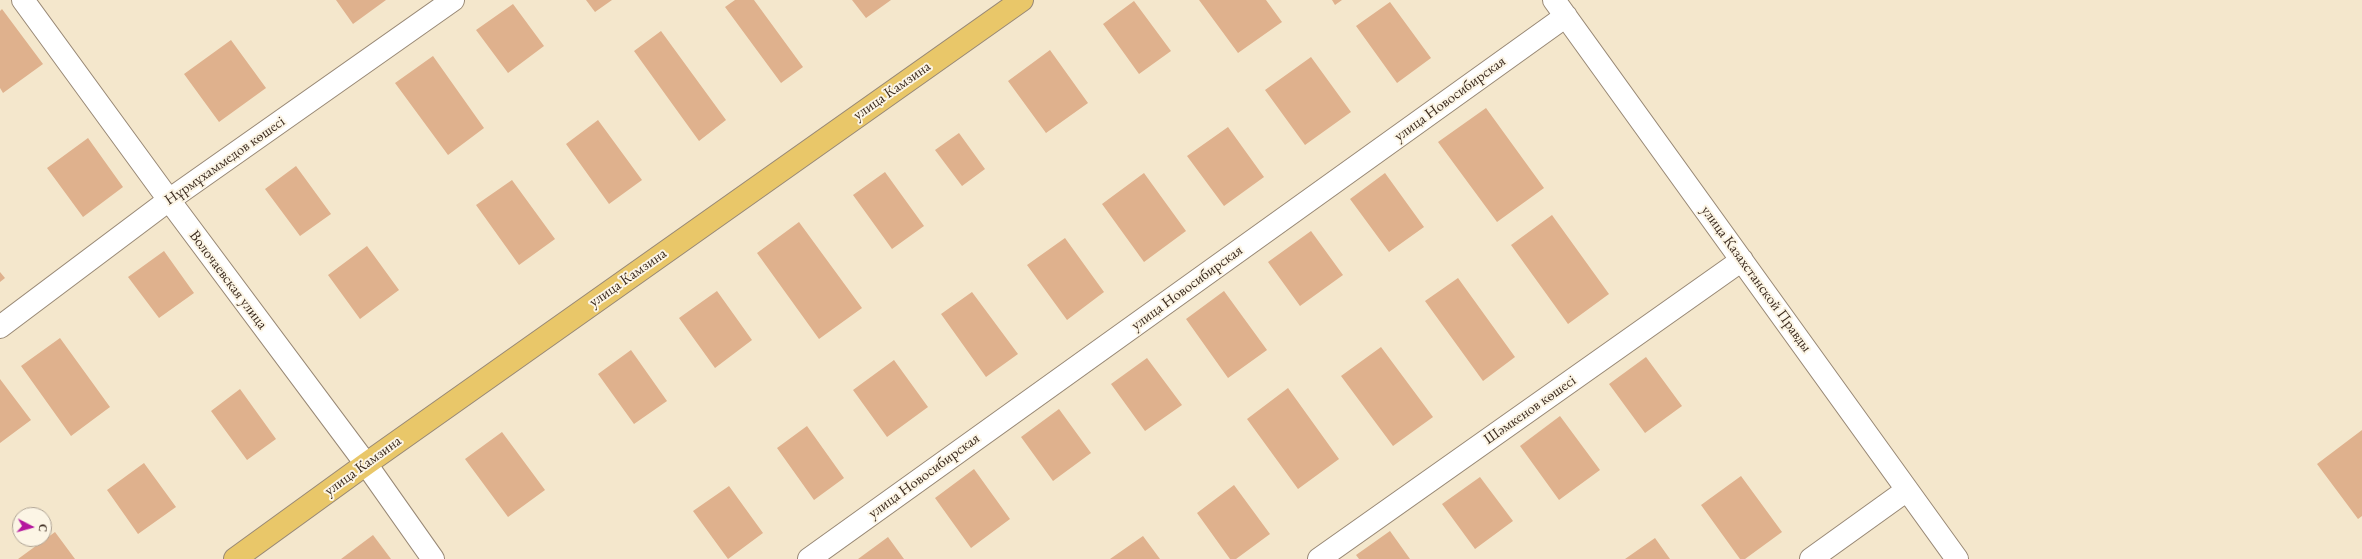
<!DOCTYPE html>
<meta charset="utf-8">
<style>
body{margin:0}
#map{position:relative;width:2362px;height:559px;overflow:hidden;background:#f4e7cc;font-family:"EB Garamond",serif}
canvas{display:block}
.north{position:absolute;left:12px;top:507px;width:40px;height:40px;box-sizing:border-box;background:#fcf5e5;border:1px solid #afa495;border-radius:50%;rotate:96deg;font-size:11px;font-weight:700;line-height:16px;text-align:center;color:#3b2a1e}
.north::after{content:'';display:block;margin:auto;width:14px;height:18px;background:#b5179e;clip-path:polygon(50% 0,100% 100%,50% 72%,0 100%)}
</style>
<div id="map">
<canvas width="2362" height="559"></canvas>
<div class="north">С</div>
</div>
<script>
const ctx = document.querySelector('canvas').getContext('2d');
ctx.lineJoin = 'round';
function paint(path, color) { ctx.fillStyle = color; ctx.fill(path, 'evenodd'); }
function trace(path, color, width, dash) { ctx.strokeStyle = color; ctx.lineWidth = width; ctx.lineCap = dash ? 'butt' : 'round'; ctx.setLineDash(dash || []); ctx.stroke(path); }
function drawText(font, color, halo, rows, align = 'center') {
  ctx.font = font + ' "EB Garamond",serif'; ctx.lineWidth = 4; ctx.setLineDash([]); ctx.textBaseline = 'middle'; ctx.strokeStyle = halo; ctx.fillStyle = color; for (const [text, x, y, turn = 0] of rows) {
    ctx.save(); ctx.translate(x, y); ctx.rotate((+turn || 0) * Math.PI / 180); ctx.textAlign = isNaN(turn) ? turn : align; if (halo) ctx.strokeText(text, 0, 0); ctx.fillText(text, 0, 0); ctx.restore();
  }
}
paint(new Path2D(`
 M336,0H386L353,24Z
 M586,0H612L595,12Z
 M735,0H754L803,67L781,83L725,7Z
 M852,0H891L866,18Z
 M1199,0H1266L1282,22L1238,53Z
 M1332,0H1342L1335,5Z
 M1134,1L1171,51L1139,74L1103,24Z
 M1390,2L1431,58L1397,83L1356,26Z
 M513,4L544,46L508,73L476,30Z
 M2,9L43,64L3,93L0,88V11Z
 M661,31L726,120L699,141L634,51Z
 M231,40L266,88L219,122L184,74Z
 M1050,50L1088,103L1046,133L1008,81Z
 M433,56L484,128L448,155L395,83Z
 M1311,57L1351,112L1305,145L1265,90Z
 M1486,108L1544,188L1497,222L1438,142Z
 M598,120L642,180L609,204L566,144Z
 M1228,127L1264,177L1224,206L1187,156Z
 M959,133L985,169L962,186L935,150Z
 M88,138L123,187L83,217L47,168Z
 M296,166L331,214L300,236L265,189Z
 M885,172L924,226L892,249L853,195Z
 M1144,173L1186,231L1144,262L1102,204Z
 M1385,173L1424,227L1389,252L1350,199Z
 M512,180L555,239L519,265L476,205Z
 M1552,215L1609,294L1568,324L1511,245Z
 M799,222L862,308L819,339L757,253Z
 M1311,231L1343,275L1300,306L1268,262Z
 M1065,238L1104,292L1067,320L1027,265Z
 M367,246L399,290L360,319L328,275Z
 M164,251L194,293L159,318L128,277Z
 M0,272L5,278L0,282Z
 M1458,278L1515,357L1483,381L1425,301Z
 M717,291L752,340L715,368L679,318Z
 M1224,291L1267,350L1228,378L1186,319Z
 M972,292L1018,354L986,377L941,314Z
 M60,338L110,407L71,436L21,366Z
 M1381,347L1433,417L1393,446L1341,376Z
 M631,350L667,401L634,424L598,374Z
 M1646,357L1682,406L1645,433L1609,384Z
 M1147,358L1182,405L1145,431L1111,384Z
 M894,360L928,407L887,437L853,390Z
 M0,379L31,420L0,443Z
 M1288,388L1339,459L1298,489L1247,419Z
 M240,389L276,439L247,460L211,411Z
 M1059,409L1091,453L1053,481L1021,437Z
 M1560,416L1600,470L1559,500L1520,446Z
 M807,426L844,478L814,500L777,448Z
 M2362,430V516L2358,519L2317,464Z
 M502,432L545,490L508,517L465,459Z
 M144,463L176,507L138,534L107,490Z
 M974,469L1010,519L971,548L935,498Z
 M1741,476L1782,532L1745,559H1740L1701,505Z
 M1480,477L1513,521L1475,549L1442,504Z
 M1234,485L1270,534L1236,559H1230L1197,513Z
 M729,486L763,533L728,559L693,511Z
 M1390,531L1410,559H1359L1356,555Z
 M55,532L75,559H18Z
 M373,535L391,559H341Z
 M1143,536L1160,559H1110Z
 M888,537L904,559H858Z
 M1655,538L1670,559H1625Z`), '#dfb18d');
const minor = new Path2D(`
 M23,0L169,200L366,464L433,559
 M1554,0L1957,559
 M0,327L169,200L453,0
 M809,559L1566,16
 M1319,559L1742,260
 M1811,559L1907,490`);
const major = new Path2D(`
 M235,559L366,464L1022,0`);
trace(minor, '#988875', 24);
trace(major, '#988875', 24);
trace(minor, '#fff', 22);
trace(major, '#e9c769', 22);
drawText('15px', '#3b2a1e', '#fcf5e5', [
 ["улица Камзина",892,91,-35],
 ["улица Новосибирская",1450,99,-36],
 ["Нұрмұхаммедов көшесі",225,161,-35],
 ["улица Камзина",628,278,-35],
 ["улица Казахстанской Правды",1756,279,54],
 ["Волочаевская улица",228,280,53],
 ["улица Новосибирская",1187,288,-36],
 ["Шәмкенов көшесі",1530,410,-35],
 ["улица Камзина",363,466,-36],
 ["улица Новосибирская",924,476,-36]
]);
</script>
